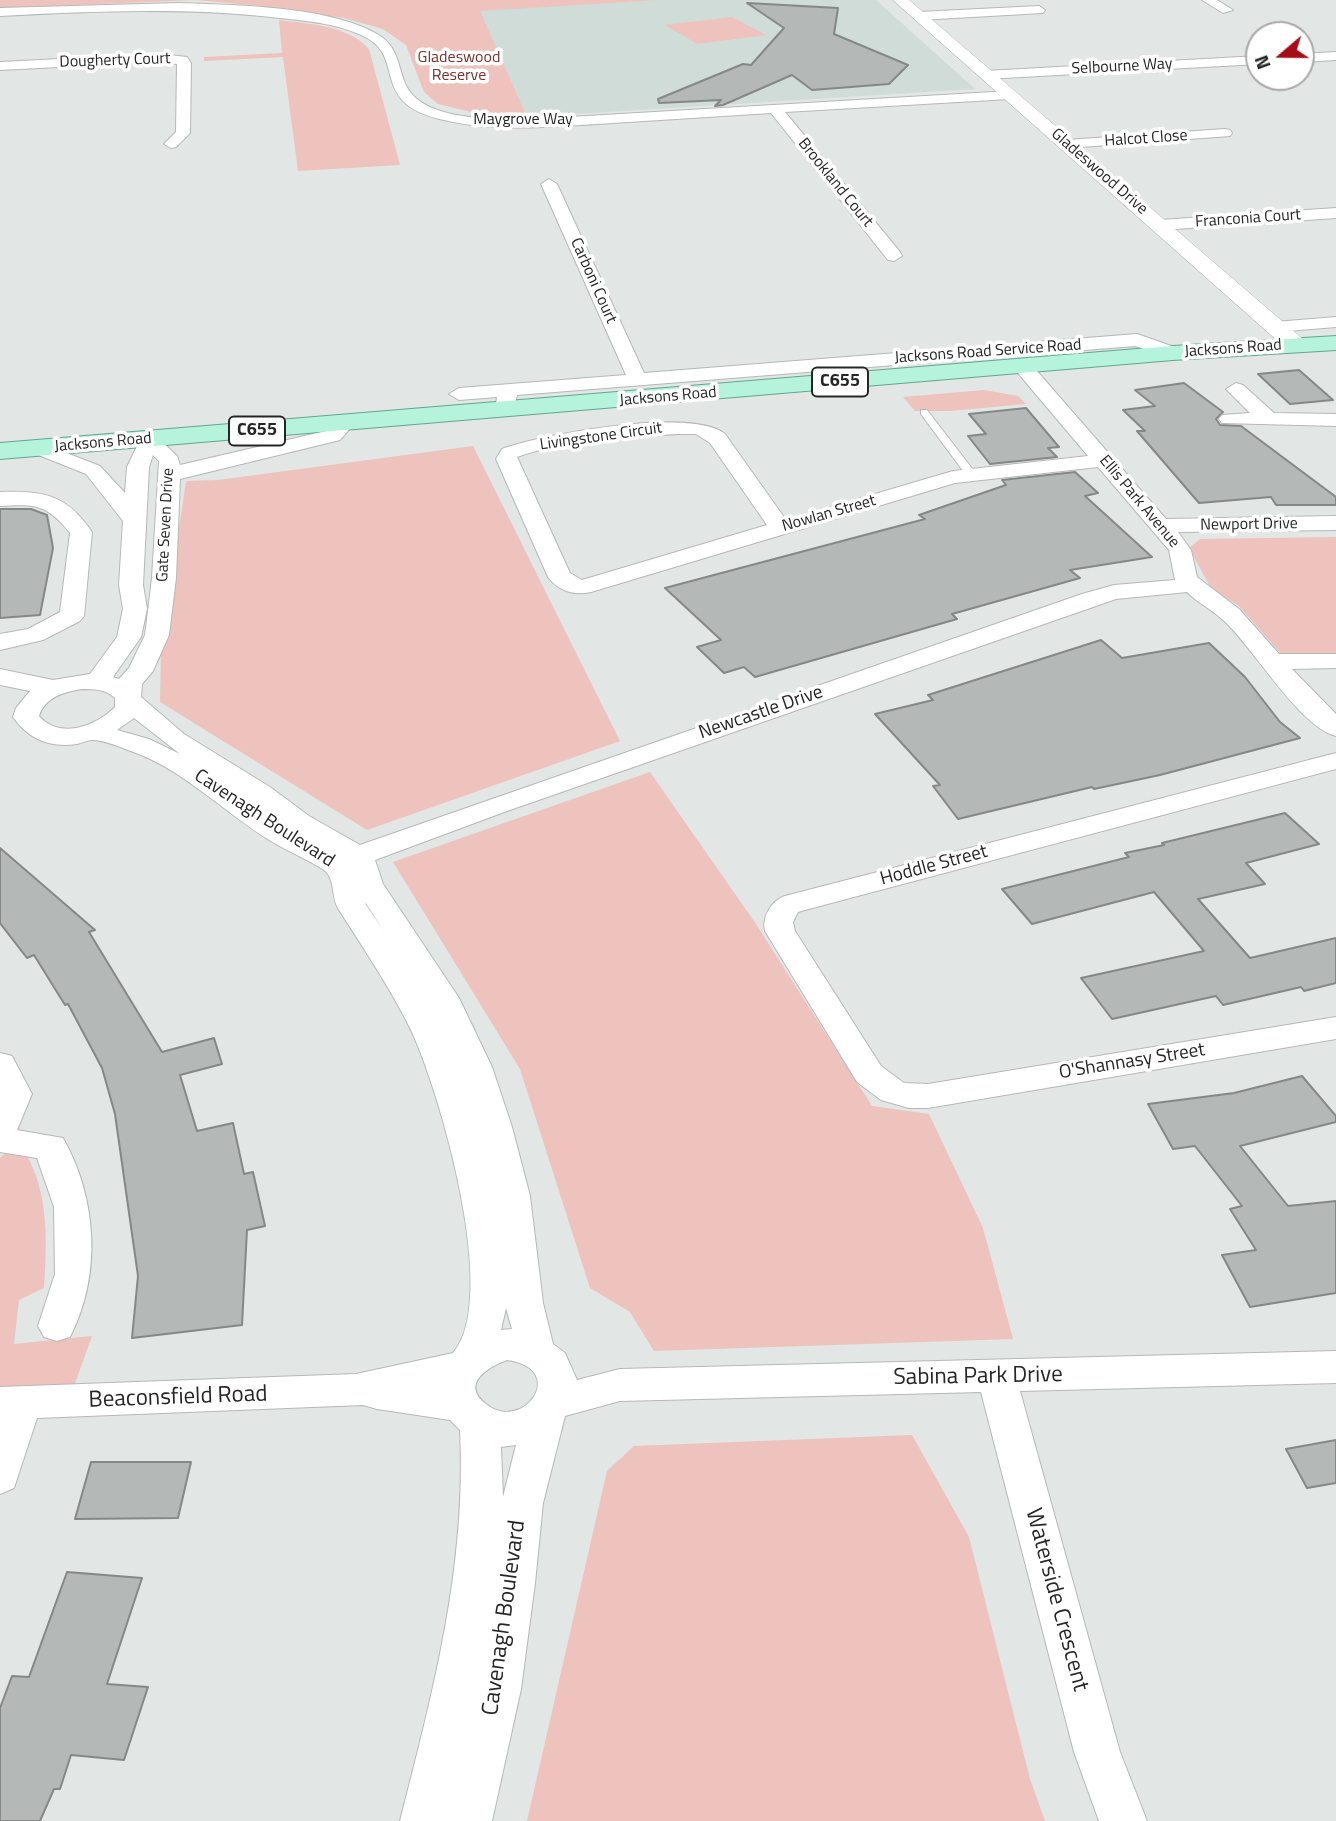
<!DOCTYPE html>
<style>
body{margin:0}
#map{position:relative;width:1336px;height:1821px;overflow:hidden;background:#e2e6e4;font-family:"Titillium Web",sans-serif}
canvas{display:block}
.north{position:absolute;left:1245px;top:21px;width:70px;height:70px;box-sizing:border-box;background:#fff;border:2px solid #a8a8a8;border-radius:50%;rotate:250deg;font-size:19px;font-weight:700;line-height:28px;text-align:center;color:#252625}
.north::after{content:'';display:block;margin:auto;width:24px;height:32px;background:#a50d17;clip-path:polygon(50% 0,100% 100%,50% 72%,0 100%)}
</style>
<div id="map">
<canvas width="1336" height="1821"></canvas>
<div class="north">N</div>
</div>
<script>
const ctx = document.querySelector('canvas').getContext('2d');
ctx.lineJoin = 'round';
function paint(path, color) { ctx.fillStyle = color; ctx.fill(path, 'evenodd'); }
function trace(path, color, width, dash) { ctx.strokeStyle = color; ctx.lineWidth = width; ctx.lineCap = dash ? 'butt' : 'round'; ctx.setLineDash(dash || []); ctx.stroke(path); }
function drawText(font, color, halo, rows, align = 'center') {
  ctx.font = font + ' "Titillium Web",sans-serif'; ctx.lineWidth = 7; ctx.setLineDash([]); ctx.textBaseline = 'middle'; ctx.strokeStyle = halo; ctx.fillStyle = color; for (const [text, x, y, turn = 0] of rows) {
    ctx.save(); ctx.translate(x, y); ctx.rotate((+turn || 0) * Math.PI / 180); ctx.textAlign = isNaN(turn) ? turn : align; if (halo) ctx.strokeText(text, 0, 0); ctx.fillText(text, 0, 0); ctx.restore();
  }
}
paint(new Path2D(`
 M659,0H876L975,89L527,117L479,11L486,8Z`), '#d0dcd7');
paint(new Path2D(`
 M0,0H659L480,11L527,117L484,115L438,104L424,92L406,45L383,29L344,18L251,5L195,0L0,8Z
 M732,17L766,35L697,44L665,25Z
 M279,20C308,24 348,25 369,49L400,165L298,171L283,57L204,61V57L282,53Z
 M984,390L1018,396L1026,404L950,411H915L903,397Z
 M473,446L620,741L367,830L160,702L161,650L186,481L218,480Z
 M1336,537V655L1283,656L1238,605L1212,590L1189,548L1200,539Z
 M650,772L756,924L872,1106L929,1114L983,1228L1013,1339L654,1351L630,1312L590,1288L520,1069L393,862Z
 M4,1154H26C49,1194 47,1243 44,1288L19,1300L14,1344L92,1336L73,1389L0,1392V1158Z
 M912,1435L969,1537L1030,1779L1045,1821H527L607,1471L634,1446Z`), '#eec2bd');
const building = new Path2D(`
 M747,3L838,8L834,34L908,65L889,84L812,90L792,75L723,105L715,106L721,100L659,103L658,99L743,64L751,65L784,28Z
 M1299,370L1333,400L1290,404L1258,374Z
 M1184,383L1223,412L1216,419L1220,425L1241,426L1336,497V505H1276L1271,497L1199,503L1137,431H1145L1123,410L1155,406L1135,390Z
 M1026,408L1059,447L1048,448L1057,457L990,464L968,436L986,434L969,414Z
 M1075,472L1098,493L1085,496L1152,557L1070,570L1080,578L952,614L957,619L755,677L744,667L724,673L697,647L721,640L665,588L925,519L919,515L1006,485L1002,480Z
 M0,509H31L47,515L53,548L40,615L0,618Z
 M1101,640L1122,658L1209,643L1245,677L1280,722L1300,738L1160,775L1094,789L1092,787L958,819L933,786L940,785L875,714L933,700L928,695Z
 M1285,813L1319,844L1246,863L1265,884L1198,899L1250,958L1336,938V983L1304,991L1301,987L1223,1005L1216,996L1112,1019L1081,978L1204,951L1154,892L1032,924L1002,889L1129,857L1125,853L1164,845L1162,843Z
 M0,848L95,930L89,932L162,1052L214,1038L222,1064L180,1075L197,1131L233,1123L244,1174L253,1172L265,1226L247,1230L242,1325L132,1338L138,1276L115,1114L102,1068L68,1004L65,1005L34,955L27,958L0,923Z
 M1302,1076L1336,1116V1122L1240,1146L1288,1206L1336,1201V1293L1250,1307L1222,1255L1256,1250L1230,1209L1242,1206L1195,1146L1173,1149L1148,1104L1234,1093Z
 M1336,1440V1483L1307,1488L1286,1449Z
 M91,1462H191L178,1518L75,1519Z
 M67,1572L142,1578L107,1684L148,1687L124,1760L71,1755L60,1789H54L40,1821H0V1708L12,1676L29,1677Z`);
paint(building, '#b4b8b6');
trace(building, '#858887', 2);
const service = new Path2D(`
 M921,410H927L974,471V475H966L921,414Z`);
const minor = new Path2D(`
 M1202,0H1217L1233,10L1223,13Z
 M179,3C234,5 329,6 377,34C398,46 397,63 405,83C421,123 499,119 536,119L1010,91L1017,95L1010,99L785,112L900,252L902,256L894,261L888,260L771,113C713,117 655,120 597,124C546,127 494,132 444,120C369,104 406,60 367,38C341,24 309,21 280,18C187,7 94,11 0,16V8Z
 M1039,6L1045,10L1043,13L919,20L913,16L919,12Z
 M1336,52V60L1301,62V54Z
 M159,54L187,57L191,63L190,133L176,147L171,148L164,144L176,132L177,64L159,62L0,70V62Z
 M1259,56V64L985,79L978,75L985,71Z
 M1225,129L1230,130L1232,133L1230,136L1067,148L1060,144L1067,140Z
 M549,179L557,184L644,373L1137,334L1180,349L1182,353L1173,359L1135,346L517,395L512,415H498L495,411L497,397L459,400L449,394L459,388L626,375L541,184Z
 M1336,208V218L1160,230L1152,225L1160,220Z
 M1336,317V327L1275,332L1266,327L1275,322Z
 M1022,360L1029,362L1166,519L1336,516V530L1178,532L1191,550L1197,577L1239,609L1279,654H1336V668L1292,669L1336,714V736C1298,726 1253,646 1222,619C1211,609 1198,603 1187,592L1116,599L507,811L375,860L383,884L459,998L492,1067L512,1127L530,1196L543,1303L553,1344L565,1353L577,1380L620,1369L1336,1351V1383L1020,1391L1120,1752L1147,1821H1099L1074,1752L981,1392L620,1401L565,1416L543,1503L535,1583L521,1689L492,1821H400C433,1692 467,1565 460,1430L450,1420L377,1409L363,1405L37,1418L14,1488L0,1494V1387L356,1374L453,1353C501,1299 439,1088 410,1028C389,986 364,949 339,910C330,897 337,877 321,868C306,859 290,852 274,843C225,814 183,768 128,750C118,746 103,740 92,740C87,740 82,743 77,744C50,748 28,739 13,717L16,708L30,691L0,685V669L53,680L90,674L117,637L123,609L119,585L123,521L86,474L31,452L28,448L31,444L38,442L100,466L125,493L127,467L142,436H156L177,456L180,465L326,431L337,420H351L354,424L340,440L180,479L176,578L169,635L153,671L142,684L141,697L184,734L270,787L309,816L360,845L1082,594L1114,585L1175,580L1169,550L1098,467L955,483L591,592C575,596 558,591 548,577L496,459L502,449C542,434 693,407 725,434L786,520L953,471L1088,456L1012,366ZM677,434H696L710,443L767,525L582,580L570,573L517,457C561,441 629,437 677,434ZM153,455L159,461L152,578L145,635L129,668L119,679L113,677L141,637L147,609L143,585L149,467ZM82,689C95,689 105,689 115,698V707C96,726 60,740 39,716C45,697 64,692 82,689ZM134,718L180,754L149,739L117,730ZM365,902L384,931L366,905ZM506,1308L512,1329L501,1330ZM507,1360C570,1369 523,1434 486,1404C460,1384 488,1367 507,1360ZM516,1445L503,1497L501,1447Z
 M1236,383L1243,385L1274,413L1336,414V426L1222,423L1219,419L1222,415L1250,413L1226,389Z
 M0,492C44,491 66,494 92,532L84,616L80,621L43,640L0,650V634L28,629L60,612L70,533C47,504 35,504 0,506Z
 M1336,753V769L805,910L798,912L793,922L795,931L881,1066L904,1083L928,1084L1336,1017V1039L928,1108H909L881,1100L857,1082L765,931C762,917 771,901 785,896Z
 M0,1053L12,1056L32,1094L17,1130L63,1138C97,1198 102,1275 70,1337L57,1341L44,1337L38,1326L55,1274L54,1207L37,1158L0,1152Z`);
const tertiary = new Path2D(`
 M893,0H909L1304,340L1308,345L1304,350H1288Z`);
const primary = new Path2D(`
 M1336,336V350L1173,360L0,459V443L1173,346Z`);
trace(service, '#b5b8b7', 2);
trace(minor, '#b5b8b7', 2);
trace(tertiary, '#b5b8b7', 1);
trace(primary, '#63a68c', 2);
paint(service, '#fff');
paint(minor, '#fff');
paint(tertiary, '#fff');
paint(primary, '#b5f3dc');
drawText('16px', '#7b322d', '#fff', [
 ["Gladeswood",459,58],
 ["Reserve",459,76]
]);
drawText('16px', '#252625', '#fff', [
 ["Dougherty Court",115,61,-2],
 ["Selbourne Way",1122,67,-3],
 ["Maygrove Way",523,120],
 ["Halcot Close",1146,139,-4],
 ["Gladeswood Drive",1099,172,41],
 ["Brookland Court",835,183,51],
 ["Franconia Court",1248,219,-4],
 ["Carboni Court",593,281,66],
 ["Jacksons Road",1233,349,-4],
 ["Jacksons Road Service Road",988,352,-4],
 ["Jacksons Road",668,397,-5],
 ["Livingstone Circuit",601,437,-8],
 ["Jacksons Road",103,443,-5],
 ["Ellis Park Avenue",1139,502,50],
 ["Nowlan Street",829,514,-16],
 ["Gate Seven Drive",166,525,-87],
 ["Newport Drive",1249,525,-1]
]);
for (const [x, y, w] of [
 [840,382,56],
 [257,431,56]
]) { const box = new Path2D(); box.roundRect(x - w / 2, y - 14.5, w, 29, 5); ctx.fillStyle = '#fff'; ctx.fill(box); trace(box, '#252625', 2); }
drawText('bold 18px', '#252625', null, [
 ["C655",840,382],
 ["C655",257,431]
]);
drawText('19px', '#252625', '#fff', [
 ["Newcastle Drive",761,713,-19],
 ["Cavenagh Boulevard",264,819,33],
 ["Hoddle Street",934,866,-15],
 ["O'Shannasy Street",1132,1062,-9]
]);
drawText('23px', '#252625', '#fff', [
 ["Sabina Park Drive",978,1377,-1],
 ["Beaconsfield Road",178,1398,-2],
 ["Waterside Crescent",1056,1600,75],
 ["Cavenagh Boulevard",505,1618,-82]
]);
</script>
